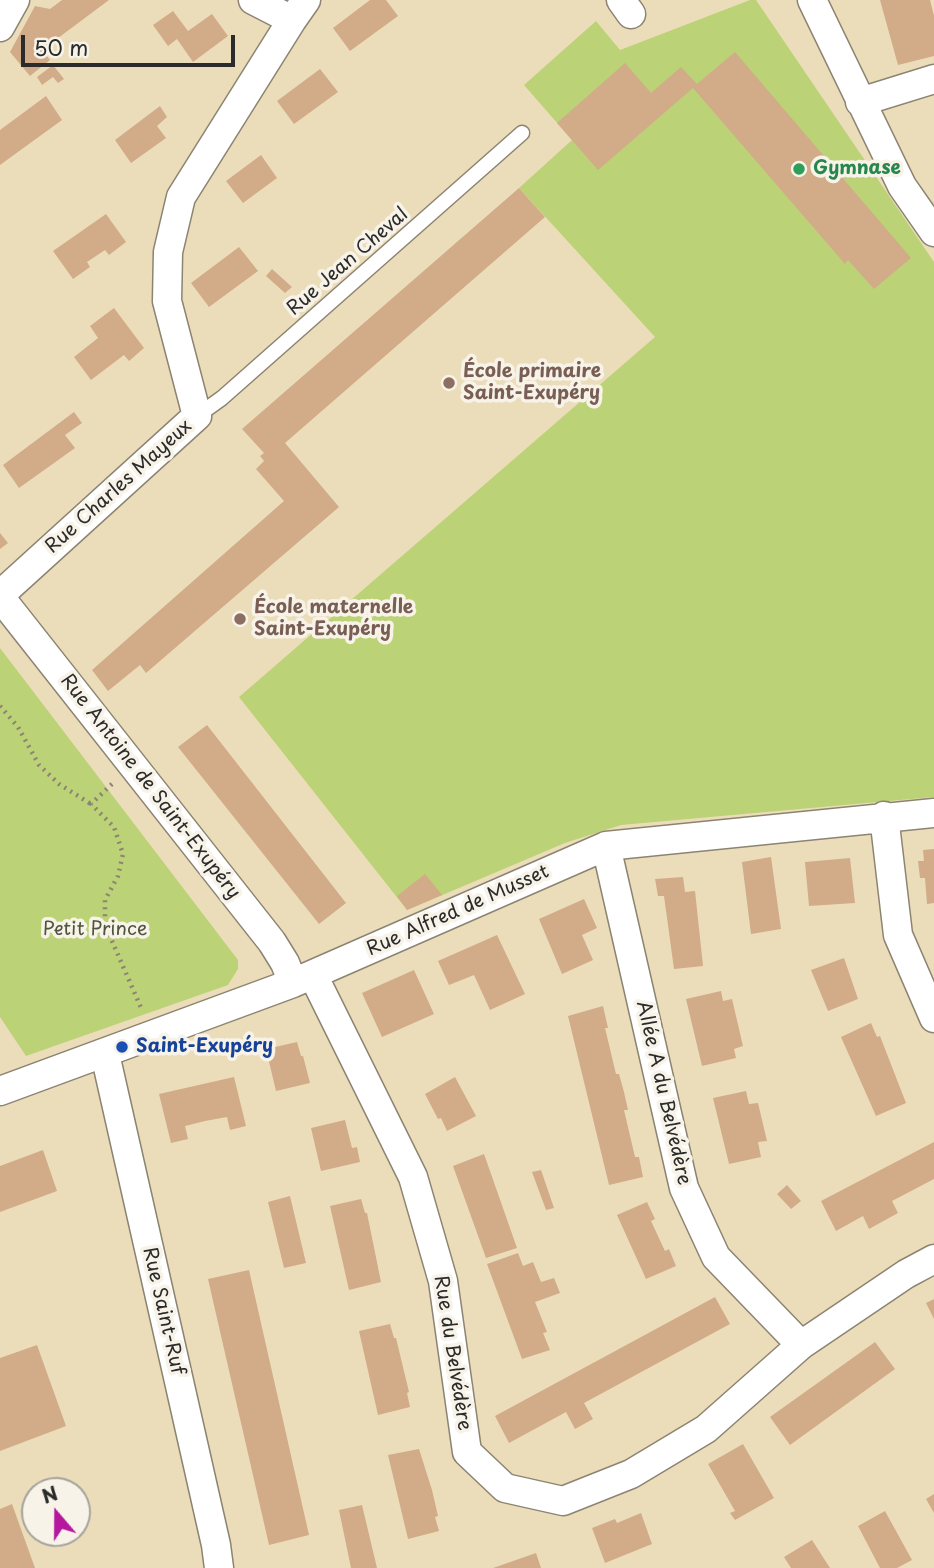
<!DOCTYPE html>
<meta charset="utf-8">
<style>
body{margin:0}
#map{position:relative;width:934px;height:1568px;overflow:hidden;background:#ecddba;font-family:"Playpen Sans",sans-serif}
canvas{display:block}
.north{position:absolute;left:21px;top:1477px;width:70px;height:70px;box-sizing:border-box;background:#f7f3e8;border:2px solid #a5a39c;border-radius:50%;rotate:340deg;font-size:19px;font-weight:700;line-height:28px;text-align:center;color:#2b2b2b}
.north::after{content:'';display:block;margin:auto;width:24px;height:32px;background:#b5179e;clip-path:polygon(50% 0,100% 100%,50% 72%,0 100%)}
.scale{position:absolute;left:21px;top:35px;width:214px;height:32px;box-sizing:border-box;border:4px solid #2b2b2b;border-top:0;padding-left:9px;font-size:21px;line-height:24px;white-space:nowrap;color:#2b2b2b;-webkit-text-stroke:5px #f7f3e8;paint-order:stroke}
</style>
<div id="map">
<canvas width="934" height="1568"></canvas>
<div class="north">N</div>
<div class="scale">50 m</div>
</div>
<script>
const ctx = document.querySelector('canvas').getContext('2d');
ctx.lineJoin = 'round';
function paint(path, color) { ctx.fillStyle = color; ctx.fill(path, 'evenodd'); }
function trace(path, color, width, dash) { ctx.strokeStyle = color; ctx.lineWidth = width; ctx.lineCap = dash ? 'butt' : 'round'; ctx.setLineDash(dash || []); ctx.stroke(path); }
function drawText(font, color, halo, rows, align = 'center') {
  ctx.font = font + ' "Playpen Sans",sans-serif'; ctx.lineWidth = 7; ctx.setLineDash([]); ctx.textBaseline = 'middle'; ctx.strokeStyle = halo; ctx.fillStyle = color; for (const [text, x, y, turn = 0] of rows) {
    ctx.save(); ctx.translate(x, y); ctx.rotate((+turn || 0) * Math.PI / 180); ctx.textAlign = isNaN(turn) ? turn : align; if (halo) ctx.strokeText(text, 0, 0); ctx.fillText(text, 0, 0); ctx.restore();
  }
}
paint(new Path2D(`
 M750,0H756L934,262V797L621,825L565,843L407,910L239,697L655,337L519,188L572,140L524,85L596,21L620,50Z
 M0,648L238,960V969L228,985L26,1056L0,1017Z`), '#bcd276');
paint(new Path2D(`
 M62,0H109L42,50L50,60L30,76L10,52L35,6L50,9Z
 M370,0H386L398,16L350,51L333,28Z
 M880,0H930L934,16V56L898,65Z
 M173,11L188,31L212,14L228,36L193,62L177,39L168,46L153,25Z
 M735,52L911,258L874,289L848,260L845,264L693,88L598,170L557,123L625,63L651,93L681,67L697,84Z
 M53,65L64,79L58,83L53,77L42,85L37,77Z
 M320,69L338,92L294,124L277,101Z
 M46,96L62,120L0,165V130Z
 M160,106L167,117L157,126L166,138L131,163L115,140Z
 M261,155L277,178L243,203L226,181Z
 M519,188L545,217L285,443L339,507L146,673L140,665L108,691L92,670L284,501L256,469L264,461L260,456L264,453L242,429Z
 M106,214L126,242L109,255L105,250L87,262L90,267L73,279L53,251Z
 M239,247L258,271L209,307L191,283Z
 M272,269L292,287L285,293L266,276Z
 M114,308L144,348L129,361L124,355L91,380L74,357L98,338L90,326Z
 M74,412L82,423L65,435L75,448L19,488L3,465Z
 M0,533L8,543L0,549Z
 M207,725L346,903L319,924L178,747Z
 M934,849V903L927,904L925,878H920L918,861H924L923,850Z
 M771,857L781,929L751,934L742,862Z
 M850,858L855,903L809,906L805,862Z
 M425,874L442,895L407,910L397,896Z
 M683,877L685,892L695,891L703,966L674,969L664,896H658L655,879Z
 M584,899L597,928L582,935L593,960L562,974L539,919Z
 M497,935L525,994L490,1010L474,975L449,985L438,961Z
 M844,958L858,999L828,1011L811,970Z
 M414,970L434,1014L382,1037L362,993Z
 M721,991L723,1001L732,999L743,1046L734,1049L736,1058L702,1066L686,999Z
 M603,1006L608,1028H605L616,1074H619L624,1092L628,1110H624L635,1157H639L643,1177L609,1185L568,1016Z
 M871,1023L877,1037L880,1036L906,1103L876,1116L841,1037Z
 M297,1042L301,1056H303L310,1083L276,1091L266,1049Z
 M234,1077L246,1126L230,1130L227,1117L205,1121L185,1126L188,1139L171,1143L159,1094Z
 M455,1077L476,1116L447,1131L441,1118L438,1119L425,1094Z
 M746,1091L749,1104L758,1103L767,1141L758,1142L761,1157L729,1164L713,1098Z
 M345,1120L352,1148L357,1147L360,1162L321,1171L311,1128Z
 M934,1142V1179L892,1201L898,1213L869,1229L863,1216L836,1231L821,1201Z
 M43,1150L57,1191L0,1212V1166Z
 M484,1154L517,1248L486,1258L453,1166Z
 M541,1170L554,1208L546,1210L532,1172Z
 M787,1185L801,1201L791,1209L777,1194Z
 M290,1196L306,1263L284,1268L268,1202Z
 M361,1199L365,1213H367L381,1282L349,1290L330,1206Z
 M647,1202L655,1219L651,1221L665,1251L669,1249L676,1266L646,1279L617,1215Z
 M518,1253L523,1266L533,1262L541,1282L554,1278L560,1293L535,1302L547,1332L543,1333L550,1350L522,1359L487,1264Z
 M249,1270L309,1535L269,1545L208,1279Z
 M715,1297L730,1324L584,1403L593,1419L575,1429L566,1412L509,1443L495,1416Z
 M934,1299V1319L926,1303Z
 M390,1324L394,1338H396L409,1392L407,1393L410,1407L378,1415L359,1331Z
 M875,1342L895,1369L790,1445L770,1417Z
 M37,1345L66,1426L0,1451V1358Z
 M743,1444L774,1498L735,1520L730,1513L735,1511L708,1464Z
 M419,1449L432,1490L438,1516L435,1517L439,1531L408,1539L388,1455Z
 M934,1494V1513L926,1499Z
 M12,1504L35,1568H0V1509Z
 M362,1505L377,1568H351L339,1510Z
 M885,1511L912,1560L897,1568H880L858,1526Z
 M641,1513L652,1544L605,1563L592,1528L615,1519L617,1523Z
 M812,1540L830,1568H791L784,1557Z
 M536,1553L541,1568H493Z`), '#d2ab89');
const lane = new Path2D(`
 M197,416L222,398L522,133`);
const street = new Path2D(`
 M253,0L292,20L306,0
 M621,0L631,14
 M812,0L902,186L934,232
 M0,27L15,0
 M860,102L934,79
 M0,595L197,416L167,301L168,252L181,197L292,20
 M0,597L272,942L285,963L293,983
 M884,816L898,935L934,1018
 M606,846L684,1188L716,1257L801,1345
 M313,975L413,1177L443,1281L467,1452L505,1488L563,1501L631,1474L706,1429L801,1345L906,1274L934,1259
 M105,1054L216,1545L219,1568
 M0,1091L293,983L606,846L934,813`);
trace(lane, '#8c8472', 17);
trace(street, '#8c8472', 31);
trace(new Path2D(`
 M0,706L18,727L39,765L59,784L91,804
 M112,784L91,804L114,827L123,854L118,876L105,900V925L142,1010`), '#8c8472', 4.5, [2, 5]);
trace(lane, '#fff', 14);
trace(street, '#fff', 28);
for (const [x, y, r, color] of [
 [799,169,7,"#2e9e5b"],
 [449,383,7,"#8d6e63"],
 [240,619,7,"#8d6e63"],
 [122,1047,7,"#1a4fb4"]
]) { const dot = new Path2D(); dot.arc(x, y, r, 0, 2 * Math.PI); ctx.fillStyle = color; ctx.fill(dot); trace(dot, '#f7f3e8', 2.5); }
drawText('bold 19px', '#27864d', '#f7f3e8', [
 ["Gymnase",813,169]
], 'left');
drawText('19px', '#2b2b2b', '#f7f3e8', [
 ["Rue Jean Cheval",348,262,-41],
 ["Rue Charles Mayeux",119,487,-42],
 ["Rue Antoine de Saint-Exupéry",150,787,52],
 ["Rue Alfred de Musset",458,911,-24],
 ["Allée A du Belvédère",663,1093,77],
 ["Rue Saint-Ruf",163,1311,77],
 ["Rue du Belvédère",452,1353,81]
]);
drawText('bold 19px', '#785e54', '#f7f3e8', [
 ["École primaire",463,372],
 ["Saint-Exupéry",463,394],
 ["École maternelle",254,608],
 ["Saint-Exupéry",254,630]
], 'left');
drawText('19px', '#4f553e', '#f7f3e8', [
 ["Petit Prince",95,930]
]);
drawText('bold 19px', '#164399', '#f7f3e8', [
 ["Saint-Exupéry",136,1047]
], 'left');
</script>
